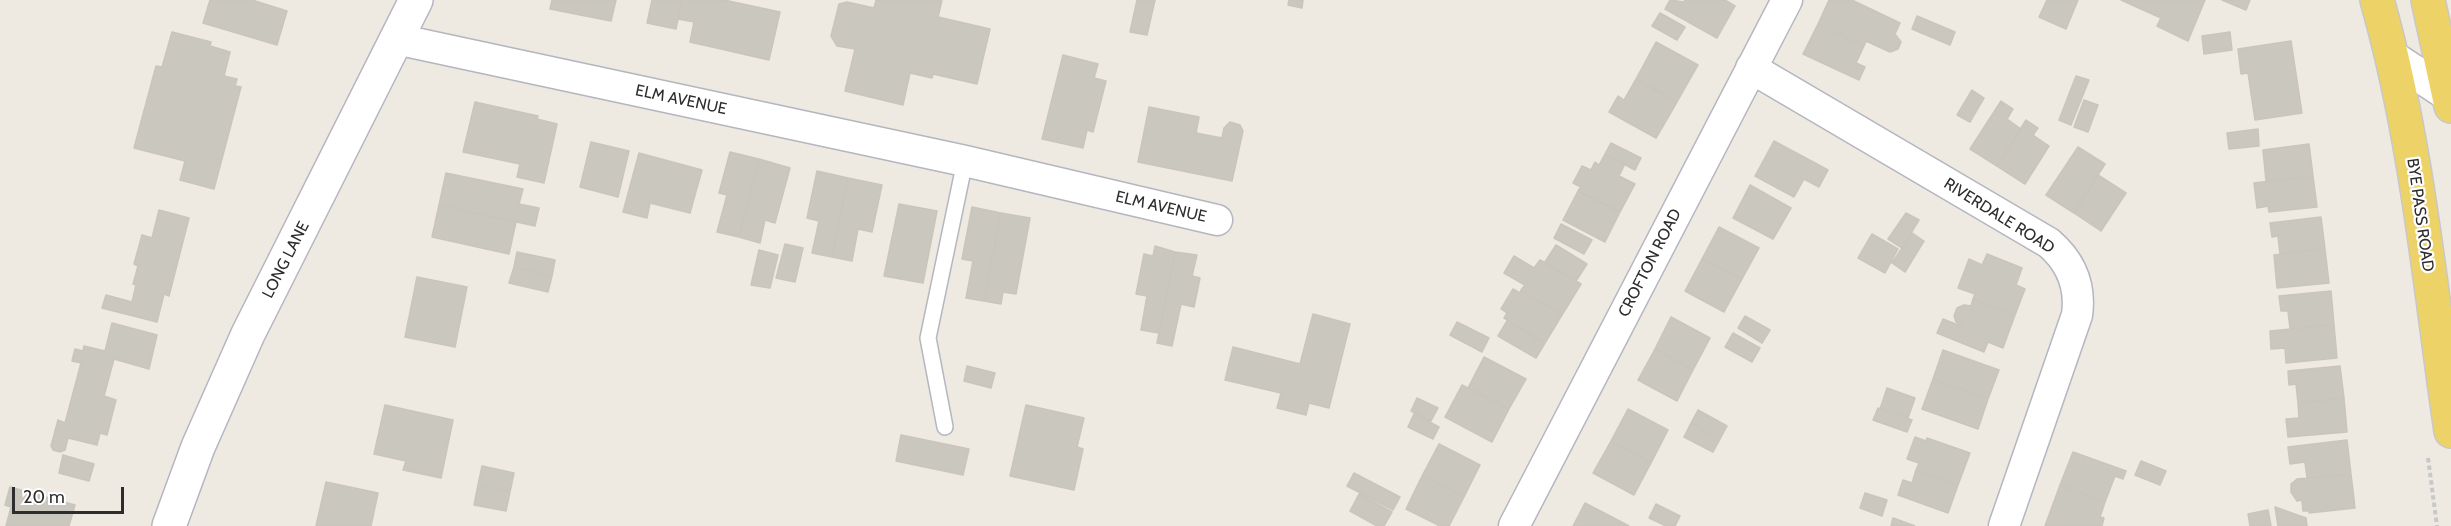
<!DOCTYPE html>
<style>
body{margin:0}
#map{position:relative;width:2451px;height:526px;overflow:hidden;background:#eee9e1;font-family:Cabin,sans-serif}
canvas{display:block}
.scale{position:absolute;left:12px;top:487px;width:112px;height:27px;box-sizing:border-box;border:3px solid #2d2d2d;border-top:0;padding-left:8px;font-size:18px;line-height:21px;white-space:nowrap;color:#2d2d2d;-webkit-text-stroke:4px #fff;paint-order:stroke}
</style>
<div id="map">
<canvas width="2451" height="526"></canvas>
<div class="scale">20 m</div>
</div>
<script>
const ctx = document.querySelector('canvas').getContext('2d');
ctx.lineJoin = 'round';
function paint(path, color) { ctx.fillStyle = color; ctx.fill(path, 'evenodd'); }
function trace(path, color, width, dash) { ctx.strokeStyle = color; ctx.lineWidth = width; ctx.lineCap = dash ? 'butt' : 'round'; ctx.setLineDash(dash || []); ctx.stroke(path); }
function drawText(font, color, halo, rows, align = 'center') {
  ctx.font = font + ' Cabin,sans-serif'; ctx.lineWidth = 4.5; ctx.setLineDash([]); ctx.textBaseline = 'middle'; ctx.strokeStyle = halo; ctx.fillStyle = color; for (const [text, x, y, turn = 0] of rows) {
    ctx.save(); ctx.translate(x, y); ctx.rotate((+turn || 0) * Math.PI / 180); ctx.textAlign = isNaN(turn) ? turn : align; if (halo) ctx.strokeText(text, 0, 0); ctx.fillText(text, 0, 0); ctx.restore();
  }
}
const building = new Path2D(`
 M210,0H252L287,11L277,45L203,23Z
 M552,0H616L611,21L550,9Z
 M652,0H682L676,29L647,23Z
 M682,0H724L780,12L769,60L690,42L694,22L678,19Z
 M876,0H942L938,17L990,29L977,84L933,74L932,78L910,73L903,105L845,91L855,49L837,46L831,36L839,4L847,2L874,8Z
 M1137,0H1155L1147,35L1130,32Z
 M1289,0H1303L1302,8L1288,5Z
 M1670,0L1684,2L1685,0H1725L1735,6L1717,38L1665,9Z
 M1829,0H1852L1900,23L1895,34L1901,42L1898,49L1890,52L1866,41L1864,46L1818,24Z
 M2047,0H2078L2066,29L2039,17Z
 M2121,0H2205L2188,41L2157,26L2161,18Z
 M2222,0H2250L2246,10Z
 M1660,13L1685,27L1677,40L1652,26Z
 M1917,16L1955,32L1950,45L1912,29Z
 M1818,24L1864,46L1856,63L1865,67L1859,80L1803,54Z
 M172,32L211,42L210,46L230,52L224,76L237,79L235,86L241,87L214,189L180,180L185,161L134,148L156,66L162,67Z
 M2230,32L2232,50L2204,54L2202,36Z
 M2291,41L2302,113L2255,120L2248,73L2241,74L2238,49Z
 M1656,42L1698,65L1677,102L1636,79Z
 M1063,55L1098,64L1094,78L1106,81L1093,132L1087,130L1083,148L1042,139Z
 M2076,76L2089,80L2071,125L2059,120Z
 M1636,79L1677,102L1656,138L1609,112L1618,96L1624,100Z
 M1972,90L1984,98L1970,122L1957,115Z
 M2084,100L2098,105L2088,132L2074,127Z
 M2001,101L2013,109L2007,119L2021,129L1997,166L1970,149Z
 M475,102L538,116L537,119L557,124L544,183L517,177L520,164L463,152Z
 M1149,107L1199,117L1196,133L1222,138L1224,128L1230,122L1240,125L1243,131L1232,181L1138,162Z
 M2026,120L2038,128L2033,135L2049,146L2025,184L1997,166Z
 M2258,129L2259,146L2229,149L2227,133Z
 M1774,141L1828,170L1819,187L1804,179L1794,197L1755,176Z
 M591,142L629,151L618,197L580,187Z
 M1611,143L1641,158L1635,170L1605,154Z
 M2309,144L2313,176L2266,181L2263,150Z
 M2078,147L2105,164L2074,213L2046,195Z
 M730,152L759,159L739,237L717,232L727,195L719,193Z
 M639,153L702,170L690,213L650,203L647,218L623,212Z
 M1605,154L1625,164L1619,176L1635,184L1620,212L1578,191L1581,187L1573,183L1582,166L1591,170L1595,162L1599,165Z
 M759,159L790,168L775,223L765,220L760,243L739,237Z
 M817,171L848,178L832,257L812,253L819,221L807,218Z
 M446,173L523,189L519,204L539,208L535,226L439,205Z
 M2098,175L2126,193L2101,231L2074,213Z
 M2313,176L2317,207L2269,212L2268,206L2257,208L2254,183Z
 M848,178L882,185L872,232L858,229L852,261L832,257Z
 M1750,185L1791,208L1773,239L1733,218Z
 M1578,191L1620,212L1605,242L1563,220Z
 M899,204L937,211L923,283L884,276Z
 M439,205L516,222L509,254L432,237Z
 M972,207L1001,213L984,301L966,298L973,261L962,259Z
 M159,210L189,218L169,296L164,294L157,322L102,308L106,295L132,302L136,285L133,284L138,266L134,264L142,235L152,238Z
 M1001,213L1030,218L1016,294L1003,292L1001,304L984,301Z
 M1906,213L1919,220L1902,248L1888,239Z
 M2321,217L2325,249L2280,254L2278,236L2272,237L2270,223Z
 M1561,224L1592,240L1584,254L1554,238Z
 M1719,227L1759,248L1742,279L1702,259Z
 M1912,233L1924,241L1905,272L1892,263Z
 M1872,234L1898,249L1885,273L1858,258Z
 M785,244L803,248L795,282L776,278Z
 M1556,245L1587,264L1576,281L1545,262Z
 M1155,246L1175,252L1159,333L1141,330L1147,296L1136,294L1144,254L1153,256Z
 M2325,249L2329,283L2277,288L2274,255Z
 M759,250L778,255L770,288L751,285Z
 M517,252L555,260L552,276L514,267Z
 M1175,252L1197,255L1192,276L1200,278L1194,307L1181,304L1172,346L1157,343Z
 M1987,254L2022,268L2016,285L2025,289L2015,315L1973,299L1975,294L1958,288L1969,259L1982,265Z
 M1514,256L1534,268L1540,260L1581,284L1562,315L1521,290L1525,285L1504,273Z
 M1702,259L1742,279L1724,312L1685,291Z
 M514,267L552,276L548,292L509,283Z
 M417,277L467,287L455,347L405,337Z
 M1513,289L1520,293L1521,290L1562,315L1545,343L1504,318L1507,313L1501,309Z
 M2331,291L2334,325L2290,329L2288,311H2281L2279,296Z
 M1973,299L2015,315L2003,348L1988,342L1984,352L1937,333L1943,319L1963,327L1956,322L1954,316L1957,308L1964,305L1971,306Z
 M1313,314L1350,324L1329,408L1309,403L1306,415L1277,408L1281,393L1225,380L1233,347L1300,364Z
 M1745,316L1770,330L1762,343L1738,328Z
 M1671,317L1710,338L1693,370L1655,349Z
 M1507,321L1545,343L1536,358L1498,336Z
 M1457,322L1489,338L1482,352L1450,335Z
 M112,323L157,335L149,369L114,359L104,396L116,400L107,435L100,433L97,445L68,438L65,450L60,452L53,450L51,446L58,420L65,423L81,363L72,361L75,349L83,351L84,346L105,351Z
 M2334,325L2337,358L2286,363L2285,348L2271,349L2270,331Z
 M1733,333L1760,348L1752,362L1725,347Z
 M1655,349L1693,370L1677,401L1638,380Z
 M1943,350L1999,370L1988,399L1933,379Z
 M1484,357L1526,379L1509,409L1468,388Z
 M967,366L995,373L991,388L964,381Z
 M2340,366L2344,398L2298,403L2296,384L2289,385L2288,371Z
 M1933,379L1988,399L1978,429L1922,409Z
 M1462,385L1509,409L1492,442L1445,417Z
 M1887,388L1915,398L1908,418L1880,409Z
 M1417,398L1438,408L1431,421L1411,411Z
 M2344,398L2347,432L2288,437L2286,419L2299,418L2298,403Z
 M385,405L453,420L441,478L403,470L406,461L374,454Z
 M1026,405L1084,418L1077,447L1083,449L1074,490L1010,476Z
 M1878,408L1912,420L1907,432L1873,420Z
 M1628,409L1668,430L1651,463L1611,441Z
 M1698,410L1727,426L1720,439L1691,423Z
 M1414,414L1439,427L1433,439L1408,427Z
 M1691,423L1720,439L1713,452L1684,437Z
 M901,435L969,449L963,475L896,461Z
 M1915,437L1926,441L1927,438L1970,453L1958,485L1916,470L1919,463L1907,459Z
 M2347,440L2351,474L2307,478L2305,462L2290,464L2288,447Z
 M1611,441L1651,463L1634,495L1593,473Z
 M1439,444L1480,465L1464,497L1422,476Z
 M2073,452L2126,471L2123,479L2115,476L2105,502L2060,485Z
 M63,455L94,464L89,481L59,473Z
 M2141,461L2166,471L2160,485L2135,475Z
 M482,466L514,473L510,492L478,485Z
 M1916,470L1958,485L1948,513L1898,495L1903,480L1912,483Z
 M1354,473L1400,497L1393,510L1347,486Z
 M2351,474L2355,508L2309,513V511H2303L2302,500L2297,501L2291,492V484L2297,479Z
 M1422,476L1464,497L1449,526H1440L1406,509Z
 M326,482L378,493L371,526H316Z
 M478,485L510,492L506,511L474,505Z
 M2060,485L2105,502L2100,517L2104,518L2102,526H2045Z
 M10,487L75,505L69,526H6L11,507L5,505Z
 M1865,493L1887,500L1882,516L1860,508Z
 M1359,494L1392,512L1384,526H1377L1350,511Z
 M1585,503L1629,526H1573Z
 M1656,504L1680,516L1675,526H1666L1649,518Z
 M2275,507L2306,518L2307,526H2278Z
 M2268,510L2271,526H2250L2248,514Z
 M1893,518L1915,526H1891Z`);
paint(building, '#cac7bf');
trace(building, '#cac5ba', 1.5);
const service = new Path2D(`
 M945,427L928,338L965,161`);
const minor = new Path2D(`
 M396,39L965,161L1217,220
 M1751,68L2049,243C2071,262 2081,286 2077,315L2004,526
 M1514,526L1787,0`);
const tertiary = new Path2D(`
 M2393,58L2451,96
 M169,526L198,447L248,334L416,0`);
const primary = new Path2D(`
 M2377,0C2417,140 2430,287 2451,431
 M2428,0L2451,106`);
trace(service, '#b4b6c0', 18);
trace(minor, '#b4b6c0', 33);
trace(tertiary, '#b4b6c0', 36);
trace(primary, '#c8c8c8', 36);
trace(new Path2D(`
 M2428,458L2437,526`), '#c8c8c8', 4, [4.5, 3]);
trace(service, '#fff', 15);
trace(minor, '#fff', 30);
trace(tertiary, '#fff', 33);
trace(primary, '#edd367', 33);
drawText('16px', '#2d2d2d', '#fff', [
 ["ELM AVENUE",681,100,12],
 ["ELM AVENUE",1161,207,13],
 ["BYE PASS ROAD",2420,215,82],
 ["RIVERDALE ROAD",1999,216,32],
 ["LONG LANE",286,260,-63],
 ["CROFTON ROAD",1650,263,-63]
]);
</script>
